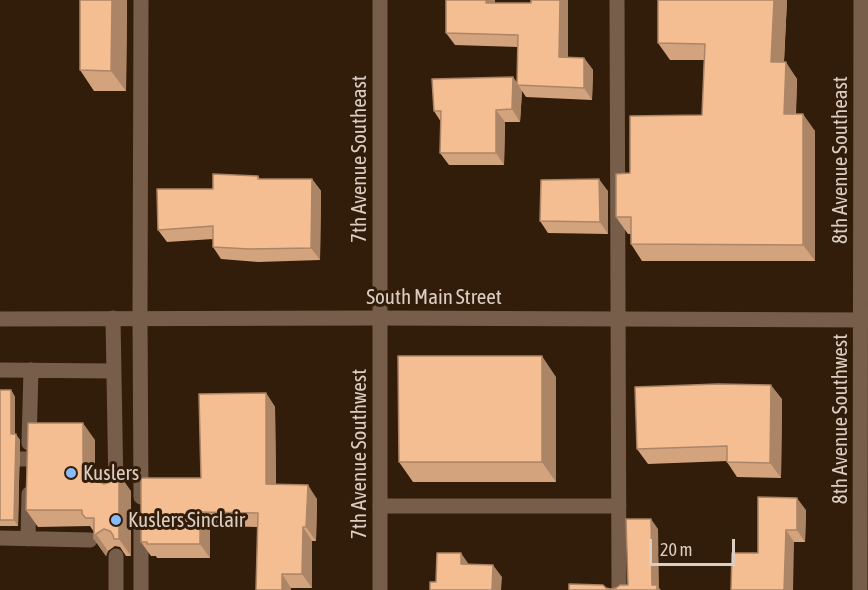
<!DOCTYPE html>
<style>
body{margin:0}
#map{position:relative;width:868px;height:590px;overflow:hidden;background:#321d0a;font-family:"Asap Condensed",sans-serif}
canvas{display:block}
.scale{position:absolute;left:649px;top:539px;width:86px;height:27px;box-sizing:border-box;border:3px solid #ddcec3;border-top:0;padding-left:8px;font-size:18px;line-height:21px;white-space:nowrap;color:#ddcec3;-webkit-text-stroke:4px #321d0a;paint-order:stroke}
</style>
<div id="map">
<canvas width="868" height="590"></canvas>
<div class="scale">20 m</div>
</div>
<script>
const ctx = document.querySelector('canvas').getContext('2d');
ctx.lineJoin = 'round';
function trace(path, color, width, dash) { ctx.strokeStyle = color; ctx.lineWidth = width; ctx.lineCap = dash ? 'butt' : 'round'; ctx.setLineDash(dash || []); ctx.stroke(path); }
function paint(path, color) { ctx.fillStyle = color; ctx.fill(path, 'evenodd'); }
function drawText(font, color, halo, rows, align = 'center') {
  ctx.font = font + ' "Asap Condensed",sans-serif'; ctx.lineWidth = 6; ctx.setLineDash([]); ctx.textBaseline = 'middle'; ctx.strokeStyle = halo; ctx.fillStyle = color; for (const [text, x, y, turn = 0] of rows) {
    ctx.save(); ctx.translate(x, y); ctx.rotate((+turn || 0) * Math.PI / 180); ctx.textAlign = isNaN(turn) ? turn : align; if (halo) ctx.strokeText(text, 0, 0); ctx.fillText(text, 0, 0); ctx.restore();
  }
}
trace(new Path2D(`
 M617,0L619,590
 M113,318L116,491
 M0,370L113,371
 M29,443L31,370
 M15,459H29
 M141,497L140,318L141,0
 M380,506H619
 M141,524V590
 M0,538L90,540
 M28,539L29,494
 M116,556V590`), '#775e4a', 15);
trace(new Path2D(`
 M380,590V0`), '#775e4a', 15);
trace(new Path2D(`
 M0,319L380,318L868,320
 M860,590L861,0`), '#775e4a', 15);
paint(new Path2D(`
 M80,0H127L126,91H94L80,70Z
 M531,0H568V58H584L593,70L592,100L526,97L522,91L520,122H505L504,165H449L440,153L441,122L434,111L513,77L517,83L518,47L455,45L446,33L495,3H531Z
 M658,0H787L784,62L797,79L796,114L815,131V261H642L631,244V234H628L616,217L630,173L702,115L704,60H670L658,43Z
 M258,176L260,179H312L321,191L320,260L258,262L221,259L213,247V239L167,242L158,230Z
 M608,191V234L548,233L540,221Z
 M556,377V482H413L399,462Z
 M0,390H11L15,397V434L20,440L18,526H0Z
 M266,393L275,407L276,484L317,499L316,541H312V588H291V590H256L258,527L210,526V558H157L156,556H151L141,542L201,478Z
 M782,399L781,478L737,477L727,462V461L648,464L637,449Z
 M95,440V475L99,481L104,484L131,491V556H126L120,547L115,546L108,551L106,556L94,539V532L90,526L38,527L26,510Z
 M806,510L805,542H794L758,553Z`), '#d3a37e');
paint(new Path2D(`
 M112,0H127L126,91L111,71Z
 M486,0H495V15L486,3Z
 M560,0H568V69L559,57Z
 M774,0H787L783,78L771,62Z
 M584,58L593,70L592,100L584,88Z
 M786,62L797,79L795,131L784,114Z
 M513,77L522,91L520,122L512,109Z
 M496,110L505,122L504,165L496,153Z
 M803,114L815,131V261L803,245Z
 M312,179L321,191L320,260L311,248Z
 M599,179L608,191V234L600,222Z
 M542,356L556,377V482L542,462Z
 M771,385L782,399L781,478L770,463Z
 M11,390L15,397V440L11,434Z
 M266,393L275,407L276,497L266,484Z
 M83,423L95,440V475L106,491L83,474Z
 M16,434L20,440L18,526L14,520Z
 M119,474L131,491V556L119,539Z
 M308,485L317,499L316,541L306,527Z
 M797,498L806,510L805,542L797,530Z
 M200,512L210,526V558L200,544Z
 M651,519L658,529L659,588L661,590H655L652,585Z
 M303,527L312,541V588L302,574Z
 M786,530L794,542L793,590H784Z
 M96,534L108,551L106,556L94,539Z
 M461,553L470,566L461,564Z
 M493,565L502,577L501,590H492Z
 M282,574L291,588V590H282Z`), '#ac8566');
const building = new Path2D(`
 M80,0H112L111,71L80,70Z
 M446,0H486V3H531V0H560L559,57L584,58V88L517,85L518,35L446,33Z
 M658,0H774L771,62H786L784,114H803V245L631,244V217H616V174L630,173V116L702,115L705,44L658,43Z
 M513,77L512,109L496,110V153H440L441,111H434L432,79Z
 M213,174L258,176V179H312L311,248L249,249L213,247V226L158,230L157,189H213Z
 M599,179L600,222L540,221L541,180Z
 M398,356H542V462H399Z
 M718,384L771,385L770,463L727,462V446L637,449L635,387Z
 M0,390H11V434H16L14,520H0Z
 M266,393V484L308,485L306,527H303L302,574H282V590H256L258,513L200,512V544H147V542H141V478H201L199,394Z
 M28,423H83V474H94L96,480L104,484L110,482L114,474H119V539H114L113,535L110,531L104,529L96,534L94,539V518H86L82,514V510H26Z
 M758,497L797,498V530H786L784,590H731L732,553H758Z
 M626,519H651L652,585H657V590H569V584L603,585L606,588L611,589L616,588L620,585H628Z
 M437,553H461V564L493,565L492,590H430V582H436Z`);
paint(building, '#f5be92');
trace(building, '#ac8566', 1.5);
for (const [x, y, r, color] of [
 [71,473,6,"#89bafc"],
 [116,520,6,"#89bafc"]
]) { const dot = new Path2D(); dot.arc(x, y, r, 0, 2 * Math.PI); ctx.fillStyle = color; ctx.fill(dot); trace(dot, '#321d0a', 2); }
drawText('21px', '#ddcec3', '#321d0a', [
 ["7th Avenue Southeast",359,159,-90],
 ["8th Avenue Southeast",840,160,-90],
 ["South Main Street",434,297],
 ["8th Avenue Southwest",840,419,-90],
 ["7th Avenue Southwest",359,454,-90]
]);
drawText('21px', '#ddcec3', '#321d0a', [
 ["Kuslers",83,473],
 ["Kuslers Sinclair",128,520]
], 'left');
</script>
